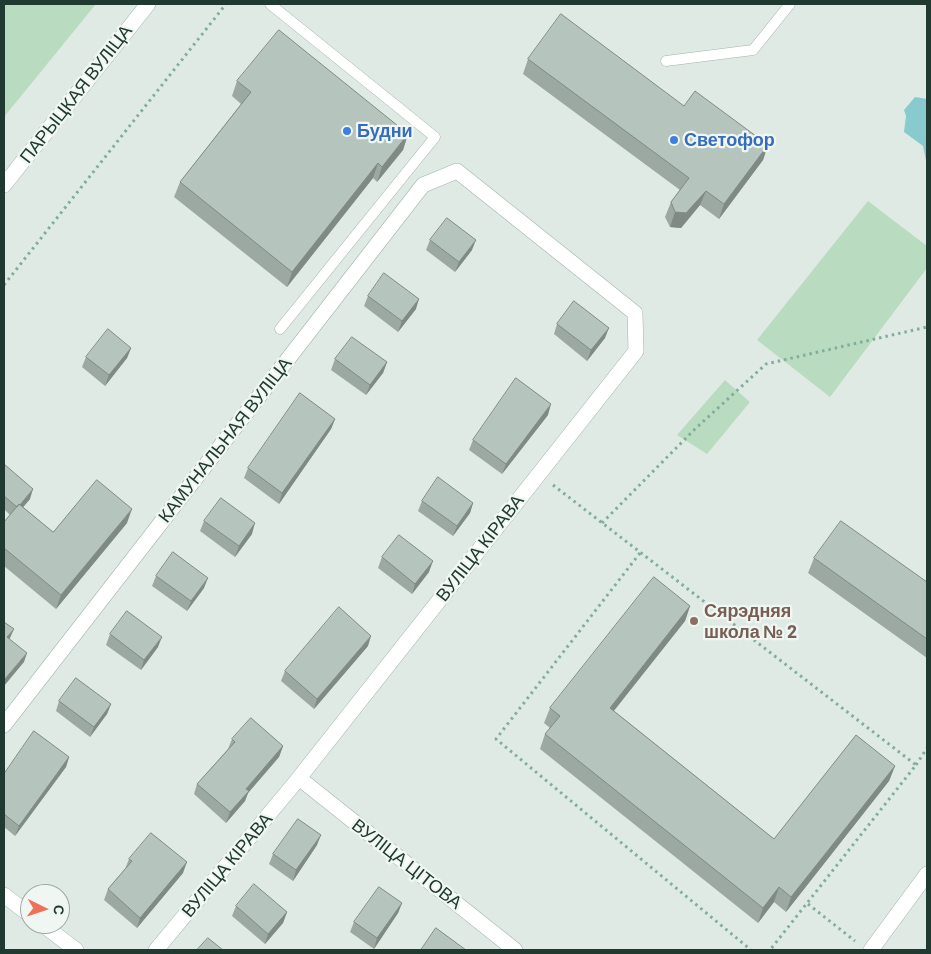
<!DOCTYPE html>
<meta charset="utf-8">
<style>
body{margin:0}
#map{position:relative;width:931px;height:954px;overflow:hidden;background:#e0eae5;font-family:Barlow,sans-serif}
canvas{display:block}
.frame{position:absolute;inset:0;border:5px solid #213a31;pointer-events:none}
.north{position:absolute;left:20px;top:884px;width:50px;height:50px;box-sizing:border-box;background:#f0f7f3;border:1px solid #9daba5;border-radius:50%;rotate:94deg;font-size:14px;font-weight:700;line-height:20px;text-align:center;color:#213a31}
.north::after{content:'';display:block;margin:auto;width:18px;height:22px;background:#ed725b;clip-path:polygon(50% 0,100% 100%,50% 72%,0 100%)}
</style>
<div id="map">
<canvas width="931" height="954"></canvas>
<div class="frame"></div>
<div class="north">С</div>
</div>
<script>
const ctx = document.querySelector('canvas').getContext('2d');
ctx.lineJoin = 'round';
function paint(path, color) { ctx.fillStyle = color; ctx.fill(path, 'evenodd'); }
function trace(path, color, width, dash) { ctx.strokeStyle = color; ctx.lineWidth = width; ctx.lineCap = dash ? 'butt' : 'round'; ctx.setLineDash(dash || []); ctx.stroke(path); }
function drawText(font, color, halo, rows, align = 'center') {
  ctx.font = font + ' Barlow,sans-serif'; ctx.lineWidth = 4.5; ctx.setLineDash([]); ctx.textBaseline = 'middle'; ctx.strokeStyle = halo; ctx.fillStyle = color; for (const [text, x, y, turn = 0] of rows) {
    ctx.save(); ctx.translate(x, y); ctx.rotate((+turn || 0) * Math.PI / 180); ctx.textAlign = isNaN(turn) ? turn : align; if (halo) ctx.strokeText(text, 0, 0); ctx.fillText(text, 0, 0); ctx.restore();
  }
}
paint(new Path2D(`
 M4,4H96L4,117Z
 M868,201L927,246V268L830,397L757,340Z
 M725,380L750,402L707,454L677,435Z`), '#b9dbbf');
paint(new Path2D(`
 M915,97L927,99V165L923,146L904,132L906,116L904,110Z`), '#89cace');
const service = new Path2D(`
 M270,4L435,137L280,329
 M666,61L753,50L790,4`);
const minor = new Path2D(`
 M4,725L423,185L457,171L635,313L636,351L299,778L156,950
 M299,778L515,950
 M4,895L30,915
 M42,924L76,950
 M871,950L927,874`);
const secondary = new Path2D(`
 M4,185L148,4`);
trace(service, '#a3b2ab', 11);
trace(minor, '#a3b2ab', 16);
trace(secondary, '#9fb6ab', 16);
trace(new Path2D(`
 M4,285L226,4
 M553,485L916,765L770,950
 M602,523L695,429L766,364L927,327
 M640,553L496,739L751,950
 M916,765L927,748
 M808,904L855,941`), '#81ad9b', 3, [2.5, 4]);
trace(service, '#fff', 10);
trace(minor, '#fff', 15);
trace(secondary, '#fff', 15);
paint(new Path2D(`
 M528,59L684,106L768,145L763,160L719,219L700,205L681,228L670,227L665,217L671,202L680,190L523,74Z
 M237,81L408,134L403,150L377,182L373,178L287,287L174,197L180,182L241,104L232,96Z
 M430,240L472,250L455,272L426,250Z
 M368,296L416,309L398,332L364,306Z
 M557,324L605,338L587,361L554,334Z
 M131,348L127,358L105,386L82,367L86,357Z
 M335,359L387,362L383,373L366,395L331,370Z
 M548,415L502,474L469,450L473,440Z
 M335,419L331,429L279,504L244,478L248,468Z
 M4,464L30,499L23,507L53,532L127,523L56,609L4,566V522L10,515L4,509Z
 M422,501L473,503L470,513L453,536L418,511Z
 M204,521L252,534L235,557L200,531Z
 M382,557L429,572L412,594L378,568Z
 M814,558L927,582V658L808,573Z
 M156,576L204,588L187,611L152,586Z
 M690,606L685,621L614,711L774,839L895,766L889,781L786,912L774,902L758,923L540,749L545,734L550,728L544,723L550,708Z
 M110,634L158,647L141,670L106,645Z
 M368,646L314,709L281,681L285,671Z
 M59,701L111,704L107,714L90,737L56,711Z
 M232,739L283,746L279,757L248,793L245,801L226,823L194,794L197,784L228,749Z
 M69,757L66,767L15,836L4,827V774Z
 M317,845L293,881L269,864L273,854Z
 M129,859L183,873L137,928L104,900L108,889L125,869Z
 M402,903L398,913L374,949L350,932L354,922Z
 M236,906L287,912L283,923L265,944L232,916Z`), '#9ca9a3');
paint(new Path2D(`
 M408,134L403,150L377,182L382,167Z
 M768,145L763,160L719,219L724,204Z
 M378,163L373,178L287,287L292,272Z
 M706,191L700,205L681,228L670,227L675,212Z
 M476,240L472,250L455,272L459,262Z
 M419,299L416,309L398,332L402,321Z
 M609,328L605,338L587,361L591,350Z
 M131,348L127,358L105,386L109,375Z
 M387,362L383,373L366,395L370,385Z
 M551,404L548,415L502,474L506,464Z
 M335,419L331,429L279,504L282,493Z
 M33,489L30,499L14,518L18,508Z
 M473,503L470,513L453,536L457,526Z
 M132,509L127,523L56,609L61,595Z
 M255,523L252,534L235,557L239,546Z
 M433,561L429,572L412,594L415,584Z
 M208,578L204,588L187,611L191,601Z
 M690,606L685,621L604,723L610,708Z
 M14,629L10,638L4,647L7,637Z
 M371,636L368,646L314,709L317,699Z
 M162,637L158,647L141,670L144,660Z
 M27,653L24,662L4,686V680Z
 M111,704L107,714L90,737L94,727Z
 M283,746L279,757L248,793L245,801L226,823L230,812L246,789Z
 M69,757L66,767L15,836L19,826Z
 M895,766L889,781L786,912L791,897Z
 M321,835L317,845L293,881L296,870Z
 M187,862L183,873L137,928L140,918Z
 M779,887L774,902L758,923L763,908Z
 M402,903L398,913L374,949L377,938Z
 M287,912L283,923L265,944L268,934Z`), '#7f8a84');
const building = new Path2D(`
 M561,14L684,106L695,91L768,145L724,204L706,191L686,213L675,212L671,202L689,178L528,59Z
 M279,30L408,134L382,167L378,163L292,272L180,182L251,92L237,81Z
 M447,218L476,240L459,262L430,240Z
 M384,273L419,299L402,321L368,296Z
 M574,301L609,328L591,350L557,324Z
 M108,329L131,348L109,375L86,357Z
 M352,337L387,362L370,385L335,359Z
 M516,378L551,404L506,464L473,440Z
 M300,393L335,419L282,493L248,468Z
 M4,464L33,489L20,505L19,504L17,507L4,496Z
 M438,477L473,503L457,526L422,501Z
 M97,480L132,509L61,595L4,548V522L19,504L53,532Z
 M221,498L255,523L239,546L204,521Z
 M841,521L927,582V639L814,558Z
 M399,535L433,561L415,584L382,557Z
 M173,552L208,578L191,601L156,576Z
 M654,577L690,606L610,708L774,839L856,735L895,766L791,897L779,887L763,908L545,734L560,716L550,708Z
 M339,607L371,636L317,699L285,671Z
 M127,611L162,637L144,660L110,634Z
 M4,622L14,629L7,637L27,653L4,680Z
 M76,678L111,704L94,727L59,701Z
 M251,718L283,746L246,789L249,791L230,812L197,784L235,742L232,739Z
 M34,731L69,757L19,826L4,814V774Z
 M298,819L321,835L296,870L273,854Z
 M151,833L187,862L140,918L108,889L132,861L129,859Z
 M254,884L287,912L268,934L236,906Z
 M379,887L402,903L377,938L354,922Z
 M436,928L466,950H421Z
 M208,938L223,950H197Z`);
paint(building, '#b5c5bd');
trace(building, '#7f8a84', 1);
for (const [x, y, r, color] of [
 [347,131,5,"#3f7fe0"],
 [674,140,5,"#3f7fe0"],
 [694,621,5,"#8d6e63"]
]) { const dot = new Path2D(); dot.arc(x, y, r, 0, 2 * Math.PI); ctx.fillStyle = color; ctx.fill(dot); trace(dot, '#f0f7f3', 2); }
drawText('18px', '#213a31', '#f0f7f3', [
 ["ПАРЫЦКАЯ ВУЛІЦА",76,94,-52],
 ["КАМУНАЛЬНАЯ ВУЛІЦА",225,440,-52],
 ["ВУЛІЦА КІРАВА",480,548,-52],
 ["ВУЛІЦА ЦІТОВА",407,864,38],
 ["ВУЛІЦА КІРАВА",227,865,-50]
]);
drawText('bold 18px', '#366cbe', '#f0f7f3', [
 ["Будни",357,131],
 ["Светофор",684,140]
], 'left');
drawText('bold 18px', '#785e54', '#f0f7f3', [
 ["Сярэдняя",704,611],
 ["школа № 2",704,632]
], 'left');
</script>
